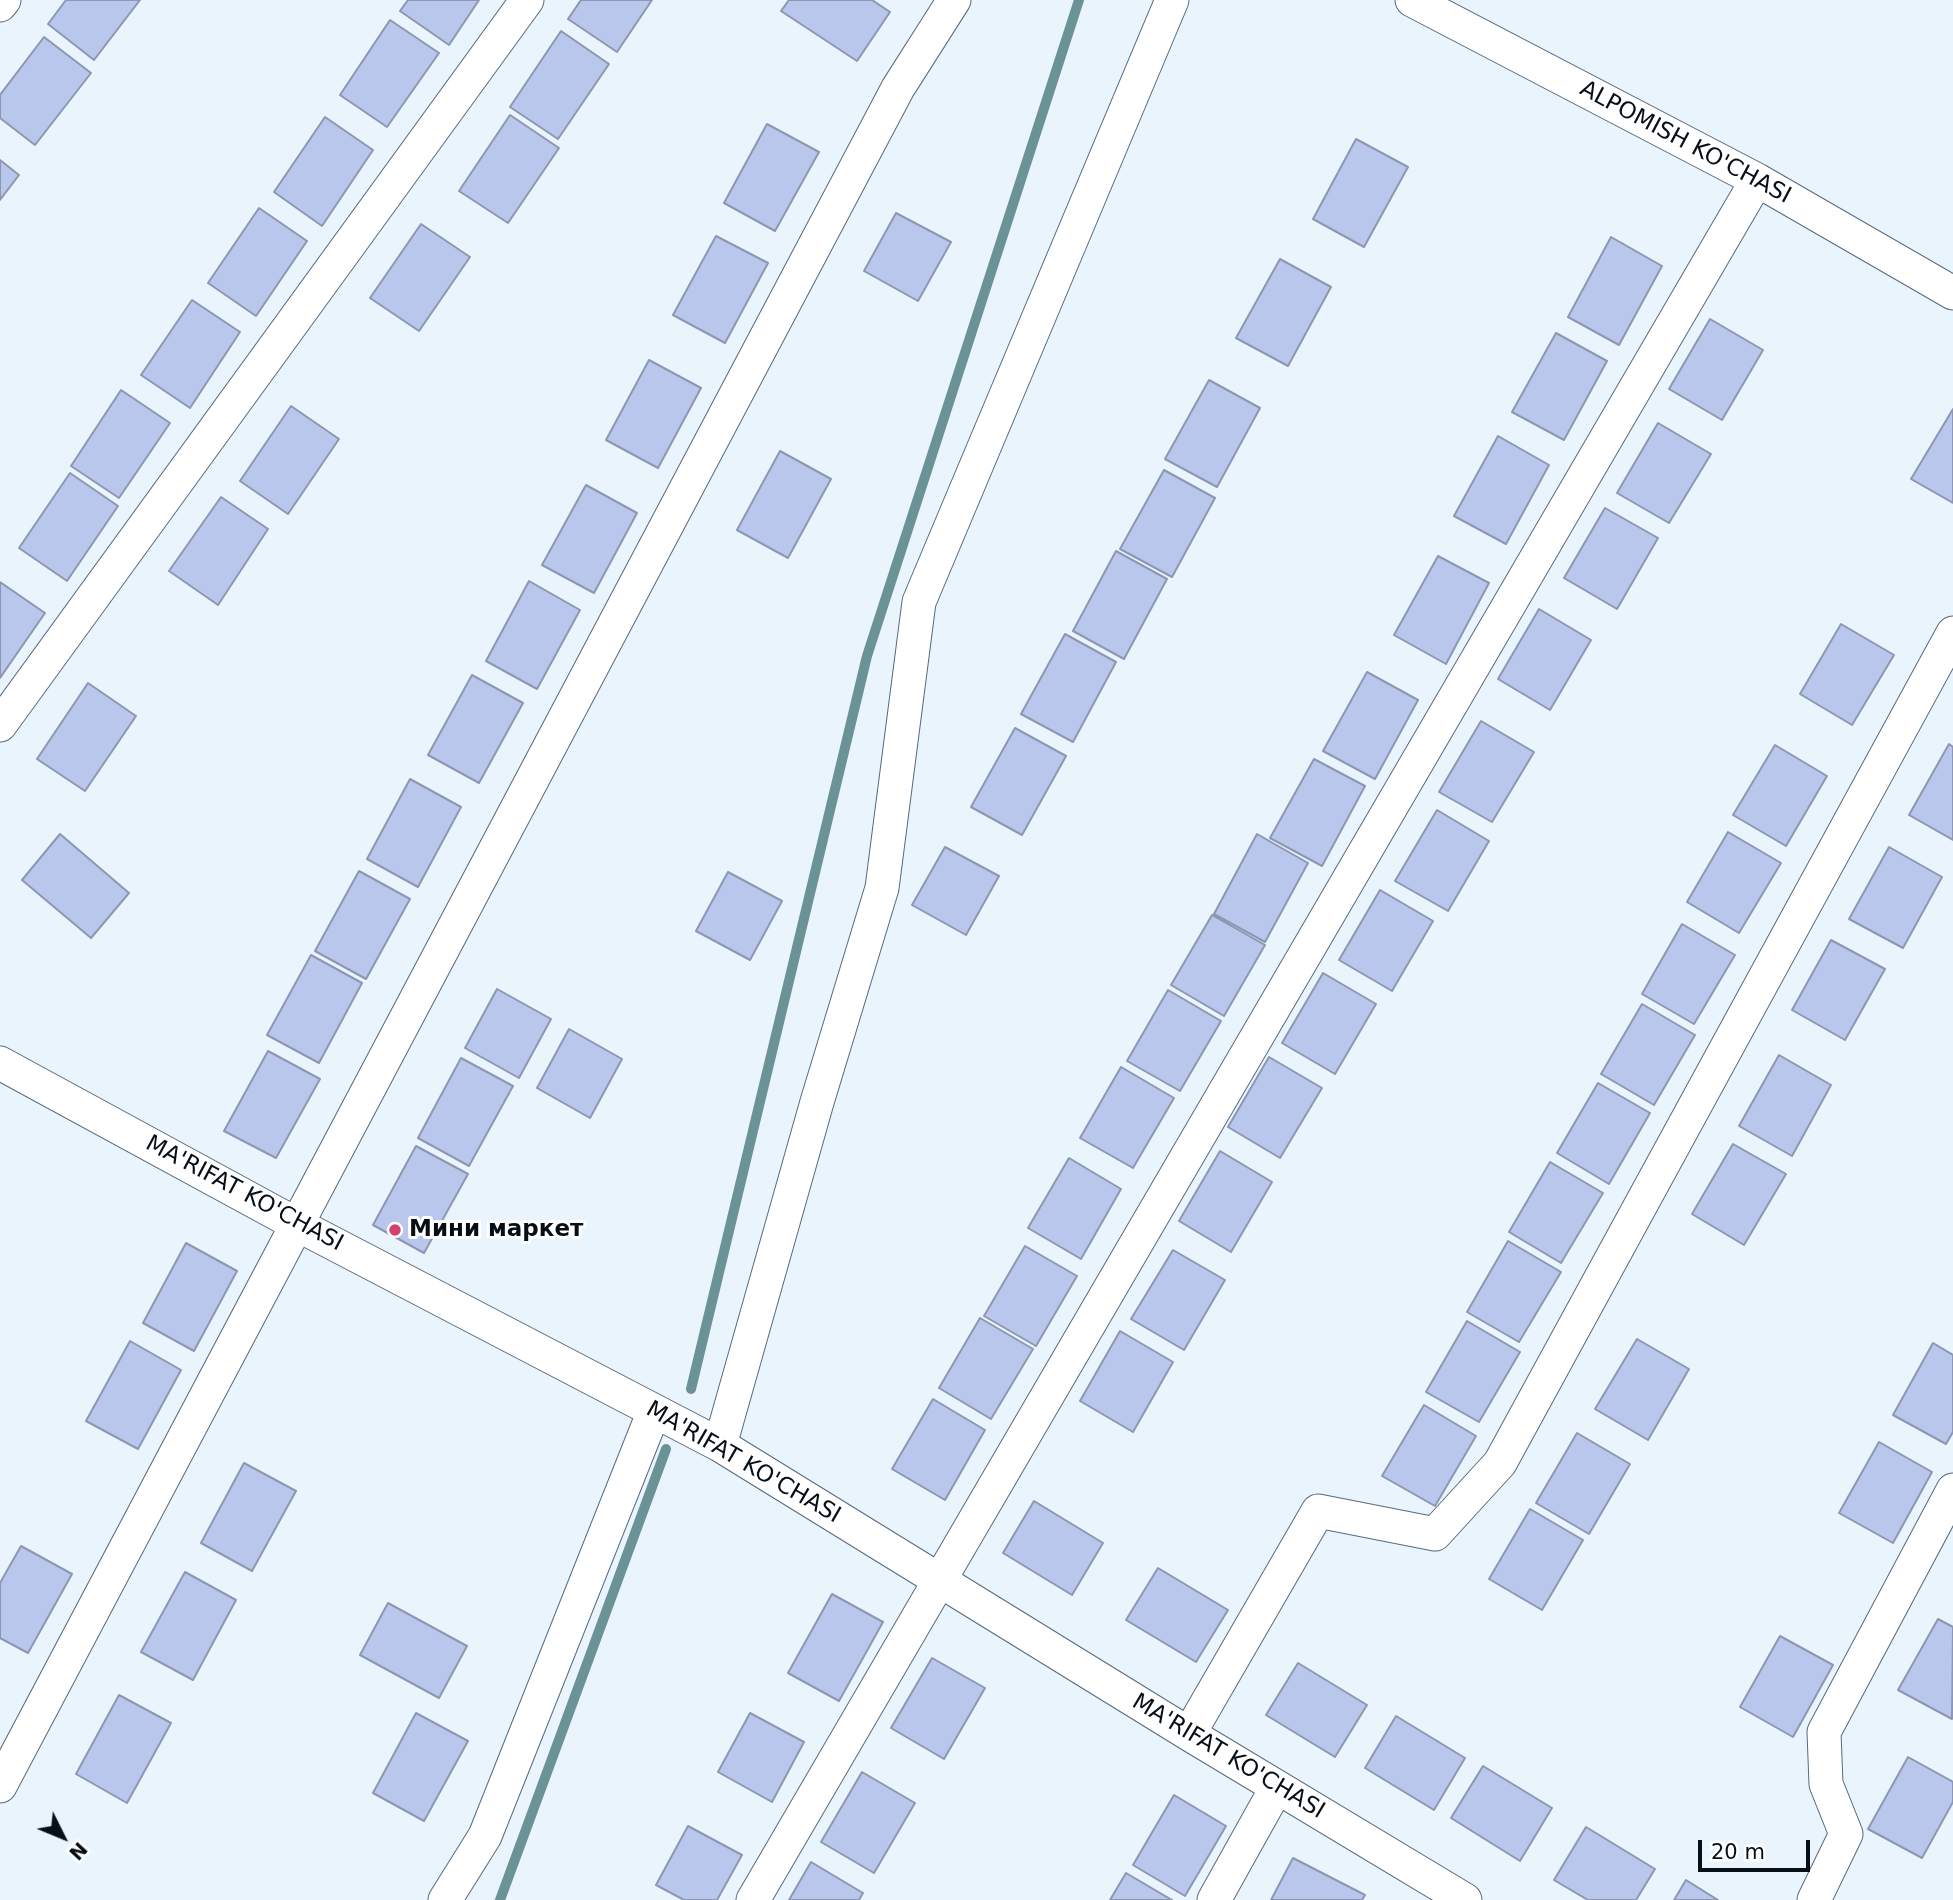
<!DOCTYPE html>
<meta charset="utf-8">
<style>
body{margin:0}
#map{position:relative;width:1953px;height:1900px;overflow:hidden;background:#eaf4fd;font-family:"DejaVu Sans",sans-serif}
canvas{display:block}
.north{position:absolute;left:28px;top:1802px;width:70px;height:70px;-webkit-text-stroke:5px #fff;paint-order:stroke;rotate:133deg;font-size:19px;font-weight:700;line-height:28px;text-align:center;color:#060f16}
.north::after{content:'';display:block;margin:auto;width:24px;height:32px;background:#060f16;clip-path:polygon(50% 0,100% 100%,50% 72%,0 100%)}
.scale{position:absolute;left:1698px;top:1840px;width:112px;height:32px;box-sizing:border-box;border:4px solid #060f16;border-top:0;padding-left:9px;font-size:21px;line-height:24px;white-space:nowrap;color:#060f16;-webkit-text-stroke:5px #fff;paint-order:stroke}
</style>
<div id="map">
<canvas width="1953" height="1900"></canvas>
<div class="north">N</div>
<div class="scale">20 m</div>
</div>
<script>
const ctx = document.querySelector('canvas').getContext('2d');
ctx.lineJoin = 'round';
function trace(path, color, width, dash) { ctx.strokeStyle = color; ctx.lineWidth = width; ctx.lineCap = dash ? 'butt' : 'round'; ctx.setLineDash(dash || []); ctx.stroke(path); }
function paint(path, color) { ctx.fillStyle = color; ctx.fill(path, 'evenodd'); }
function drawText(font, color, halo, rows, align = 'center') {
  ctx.font = font + ' "DejaVu Sans",sans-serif'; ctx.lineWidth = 6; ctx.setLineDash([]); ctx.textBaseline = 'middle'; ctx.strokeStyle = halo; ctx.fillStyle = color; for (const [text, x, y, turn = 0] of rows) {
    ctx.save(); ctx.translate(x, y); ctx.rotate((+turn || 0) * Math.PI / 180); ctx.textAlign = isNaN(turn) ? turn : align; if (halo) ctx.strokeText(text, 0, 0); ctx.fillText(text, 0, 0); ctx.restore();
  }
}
trace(new Path2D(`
 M691,1389L867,656L1079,0
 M500,1900L666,1449`), '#6b9395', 10);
const building = new Path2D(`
 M66,0H140L94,60L48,24Z
 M408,0H479L449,45L400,11Z
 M581,0H652L617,52L568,19Z
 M789,0H872L890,12L857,61L781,11Z
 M390,20L439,53L387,127L340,95Z
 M561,31L609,64L558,139L510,107Z
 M44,37L91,73L35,145L0,118V95Z
 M510,115L559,148L508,223L459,191Z
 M325,117L373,150L322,226L274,192Z
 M767,124L819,152L775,231L724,203Z
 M1356,139L1408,167L1364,247L1313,219Z
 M0,160L19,175L0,200Z
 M259,208L307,241L256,316L208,283Z
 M896,213L951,242L918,301L864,271Z
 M421,224L470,257L419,331L370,298Z
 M716,236L768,263L725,343L673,315Z
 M1611,237L1662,266L1619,345L1568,317Z
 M1280,259L1331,287L1288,366L1236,338Z
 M192,300L240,332L190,408L141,375Z
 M1710,319L1763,350L1722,420L1669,389Z
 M1556,333L1607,361L1564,440L1512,412Z
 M649,360L701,388L658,468L606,440Z
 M1209,380L1260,408L1217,487L1165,459Z
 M121,390L170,423L119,498L71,466Z
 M291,406L339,439L288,514L240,481Z
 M1953,409V503L1911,479Z
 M1658,423L1711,454L1669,523L1617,493Z
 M1498,436L1549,465L1506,544L1454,516Z
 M780,451L831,479L788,558L737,530Z
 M1164,470L1215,498L1172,577L1120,549Z
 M70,473L118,506L67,581L19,548Z
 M586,485L637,513L594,593L542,565Z
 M221,497L268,529L218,605L169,571Z
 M1605,508L1658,538L1617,609L1564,578Z
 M1116,551L1167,579L1124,659L1073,631Z
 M1438,556L1489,583L1446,664L1394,635Z
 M529,581L580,610L537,689L486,661Z
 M0,582L45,613L0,678Z
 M1539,609L1591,640L1550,710L1498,679Z
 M1841,624L1894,655L1852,725L1800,694Z
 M1065,634L1116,662L1073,742L1021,714Z
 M1367,672L1418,700L1375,779L1323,751Z
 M472,675L523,703L479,783L428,755Z
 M88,683L136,716L85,791L37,759Z
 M1481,721L1534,752L1492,822L1439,792Z
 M1015,728L1066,756L1022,835L971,807Z
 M1949,744L1953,747V840L1909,815Z
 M1775,745L1827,776L1786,846L1733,815Z
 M1314,759L1365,786L1322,866L1270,838Z
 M410,779L461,807L418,887L367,859Z
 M1437,810L1489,841L1448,911L1395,881Z
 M1728,832L1781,863L1739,933L1687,902Z
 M60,834L129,893L91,938L22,880Z
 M1257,834L1308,863L1265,942L1214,914Z
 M945,847L999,876L966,935L912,905Z
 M1889,847L1942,877L1903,948L1849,919Z
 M359,871L410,899L366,979L315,951Z
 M728,872L782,901L750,960L696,931Z
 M1380,890L1433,921L1392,991L1339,960Z
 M1212,915L1265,945L1224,1016L1171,985Z
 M1682,924L1735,955L1694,1024L1642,994Z
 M1831,940L1885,969L1845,1040L1792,1010Z
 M311,955L362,983L319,1063L267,1035Z
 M1323,973L1376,1004L1335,1074L1282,1043Z
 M497,989L551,1019L519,1078L465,1048Z
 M1168,990L1221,1021L1180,1091L1127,1061Z
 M1642,1004L1695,1035L1654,1105L1601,1074Z
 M569,1029L622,1059L590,1118L537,1088Z
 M268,1051L320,1079L276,1158L224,1131Z
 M1779,1055L1831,1085L1792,1156L1739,1126Z
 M1269,1057L1322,1088L1280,1158L1228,1127Z
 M461,1058L513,1086L469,1166L418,1138Z
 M1121,1067L1174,1098L1133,1168L1080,1138Z
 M1598,1083L1650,1113L1609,1184L1557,1153Z
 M1733,1144L1786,1174L1744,1245L1692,1214Z
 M416,1146L468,1174L424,1253L373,1225Z
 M1220,1151L1272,1182L1231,1252L1179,1221Z
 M1069,1158L1121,1189L1081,1259L1028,1228Z
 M1550,1162L1603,1193L1561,1263L1509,1232Z
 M1508,1241L1561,1272L1519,1342L1467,1312Z
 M186,1243L237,1271L194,1351L143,1323Z
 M1025,1246L1077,1276L1036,1346L984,1316Z
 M1173,1250L1225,1280L1184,1350L1131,1319Z
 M980,1318L1033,1349L991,1419L939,1388Z
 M1467,1321L1520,1352L1479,1422L1426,1392Z
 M1120,1331L1173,1362L1133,1432L1080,1401Z
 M1637,1339L1689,1369L1648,1440L1595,1409Z
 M130,1341L181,1370L138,1449L86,1421Z
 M1933,1343L1953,1355V1432L1946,1444L1893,1415Z
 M933,1399L985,1430L945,1500L892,1469Z
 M1424,1405L1476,1436L1435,1506L1382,1476Z
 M1577,1433L1630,1464L1589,1534L1536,1503Z
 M1879,1442L1932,1472L1893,1543L1839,1513Z
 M244,1463L296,1491L252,1571L201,1543Z
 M1034,1501L1103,1543L1072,1595L1003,1553Z
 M1530,1509L1583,1540L1542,1610L1489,1579Z
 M21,1546L72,1574L28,1653L0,1638V1583Z
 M1158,1568L1228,1610L1196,1662L1126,1620Z
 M185,1572L236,1600L193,1680L141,1652Z
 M832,1594L883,1622L839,1701L788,1673Z
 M388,1603L467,1646L439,1698L360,1655Z
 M1938,1619L1953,1627L1952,1719L1898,1690Z
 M1780,1636L1833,1665L1793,1737L1740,1707Z
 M932,1658L985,1688L944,1759L891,1728Z
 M1298,1663L1367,1705L1335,1757L1266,1715Z
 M119,1695L171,1723L127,1803L76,1774Z
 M416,1713L468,1741L424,1821L373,1793Z
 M750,1713L804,1742L772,1802L718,1772Z
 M1396,1716L1465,1758L1434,1810L1365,1768Z
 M1908,1757L1953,1782V1802L1922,1858L1868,1829Z
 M1483,1766L1552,1808L1520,1861L1451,1818Z
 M862,1772L915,1803L874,1873L821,1842Z
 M1174,1795L1226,1826L1185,1896L1133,1865Z
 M688,1826L742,1855L717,1900H684L656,1885Z
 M1586,1827L1655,1869L1636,1900H1588L1554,1880Z
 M1293,1858L1365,1895L1362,1900H1271Z
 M811,1862L863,1893L859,1900H789Z
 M1126,1873L1172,1900H1110Z
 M1686,1880L1718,1900H1674Z`);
paint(building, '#bac7ec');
trace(building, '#8d97b2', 2);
const street = new Path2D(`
 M1412,0L1757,180L1953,293
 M0,5L4,0
 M0,725L527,0
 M0,1063L296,1224L720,1445L1189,1734L1465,1900
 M720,1445L817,1102L882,888L919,602L1172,0
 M1189,1734L1318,1511L1435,1534L1500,1463L1953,633
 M0,1786L898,88L954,0
 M445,1900L485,1836L654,1411
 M753,1900L1757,180
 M1214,1900L1277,1787
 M1814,1900L1846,1834L1826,1784L1824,1732L1953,1490`);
trace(street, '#556b7f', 35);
trace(street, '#fff', 33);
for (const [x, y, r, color] of [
 [395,1230,7,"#d0426d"]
]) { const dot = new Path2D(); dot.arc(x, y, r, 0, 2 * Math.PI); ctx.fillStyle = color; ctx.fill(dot); trace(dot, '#fff', 2.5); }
drawText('23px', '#060f16', '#fff', [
 ["ALPOMISH KO'CHASI",1685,143,28],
 ["MA'RIFAT KO'CHASI",244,1194,28],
 ["MA'RIFAT KO'CHASI",743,1463,30],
 ["MA'RIFAT KO'CHASI",1228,1757,31]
]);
drawText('bold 23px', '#060f16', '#fff', [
 ["Мини маркет",409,1230]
], 'left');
</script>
